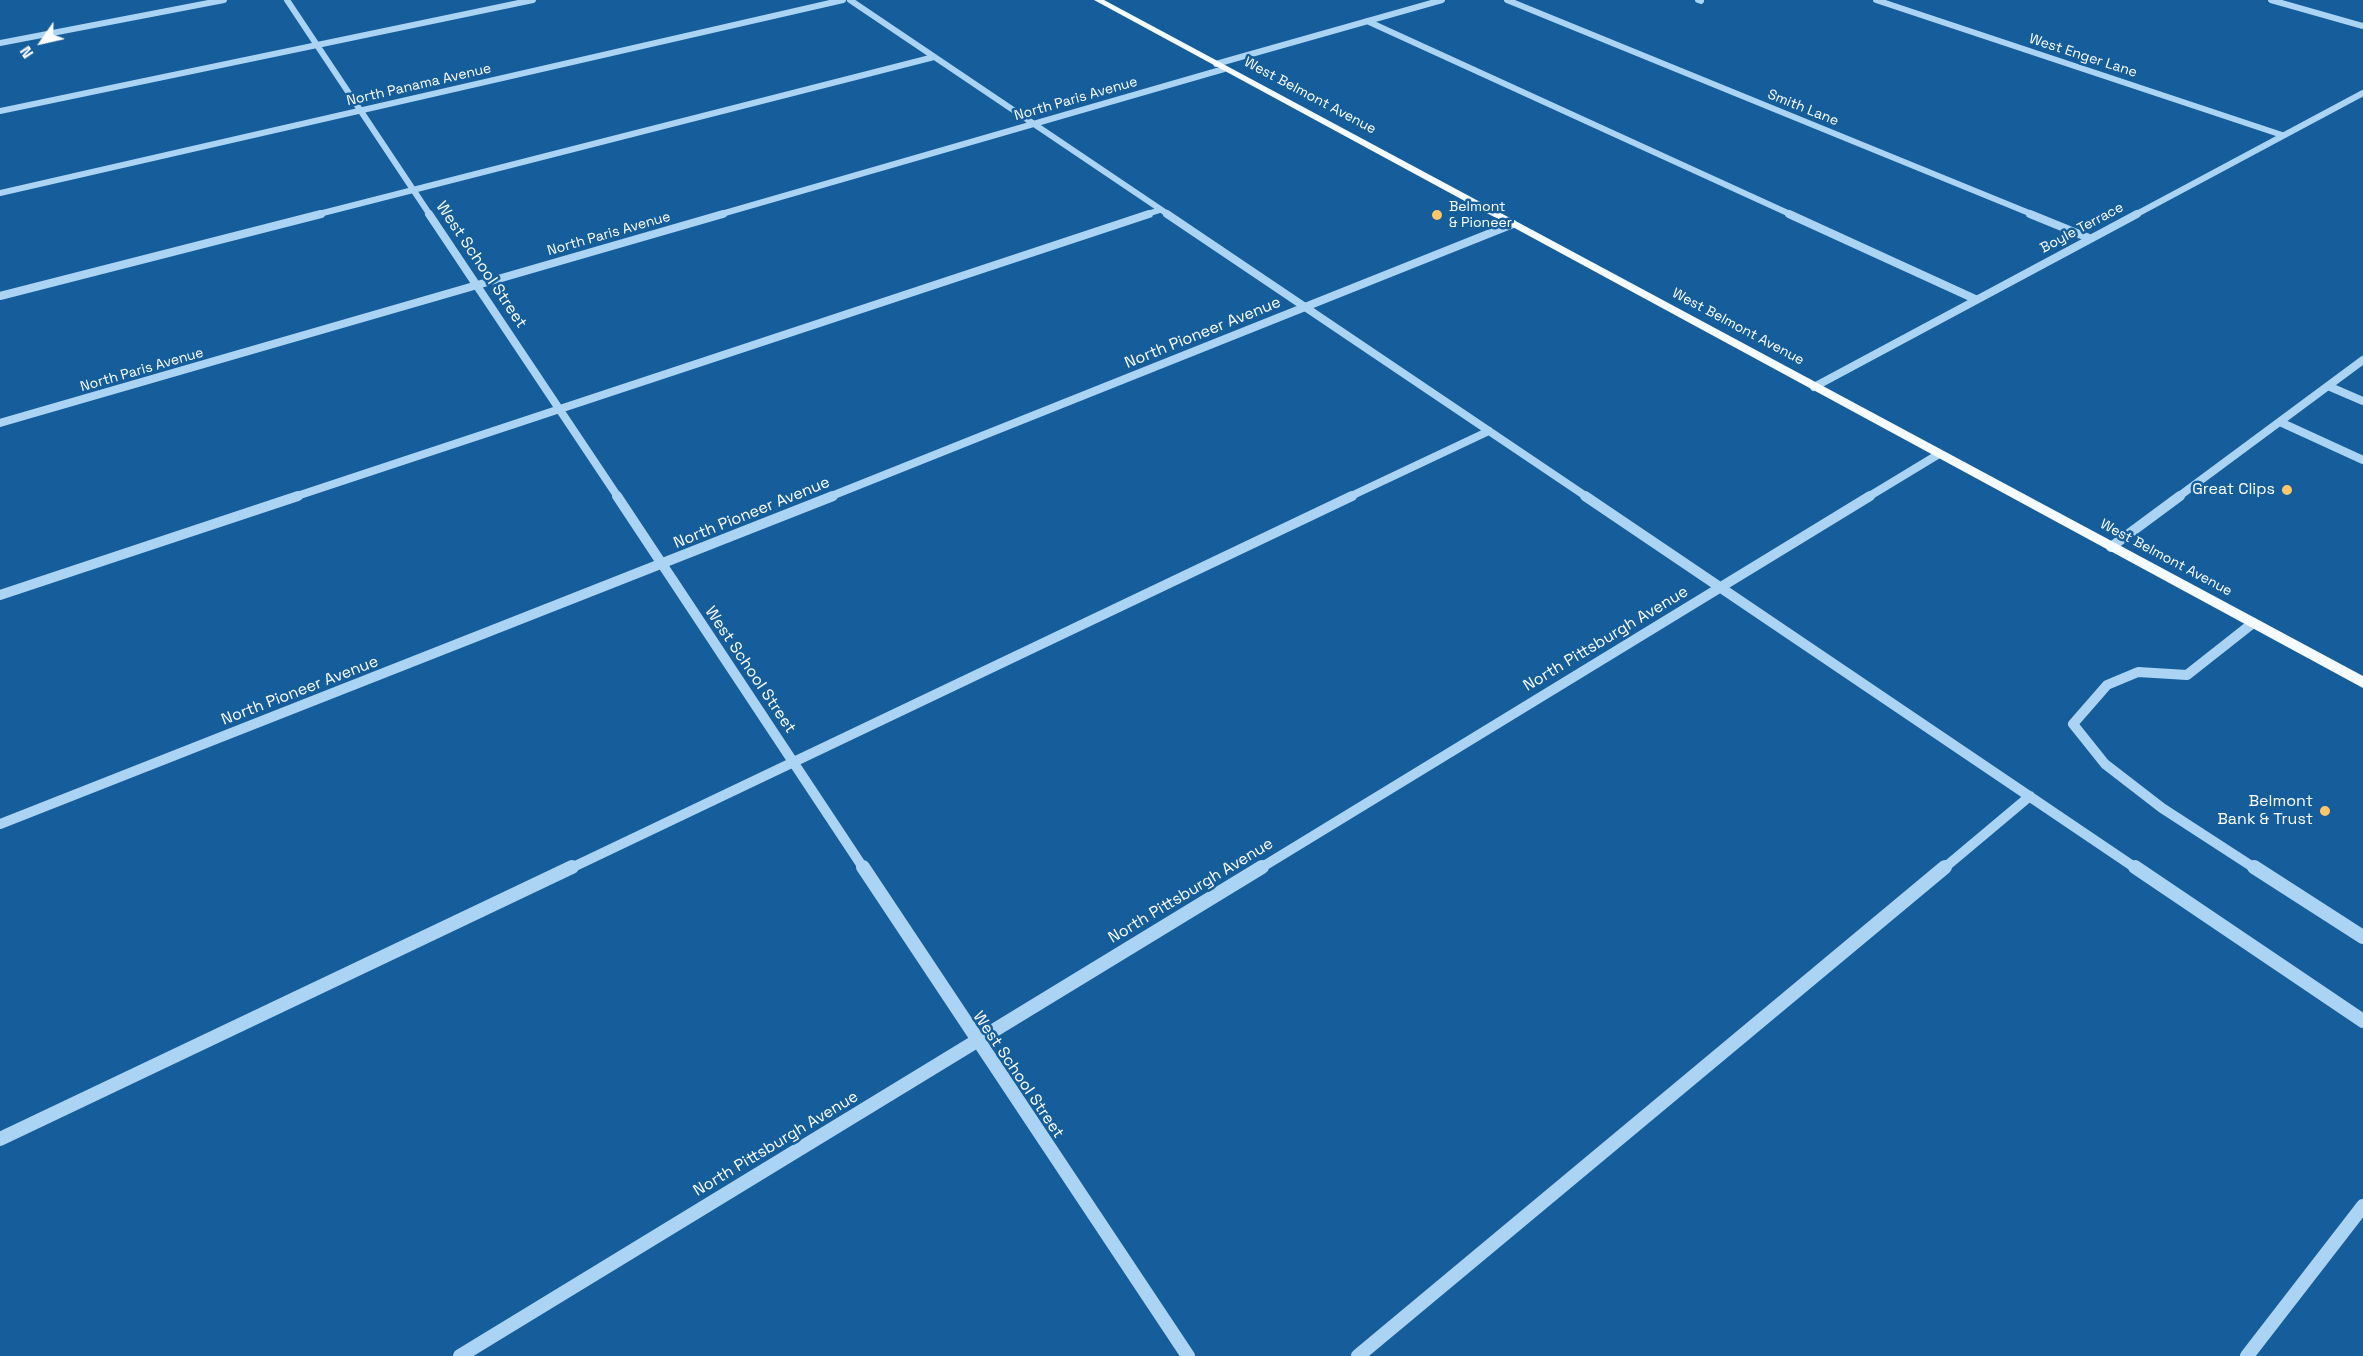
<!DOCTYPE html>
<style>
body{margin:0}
#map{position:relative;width:2363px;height:1356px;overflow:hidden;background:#155e9b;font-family:"Space Grotesk",sans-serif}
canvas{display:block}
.north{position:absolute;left:12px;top:12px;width:60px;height:60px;-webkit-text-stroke:4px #155e9b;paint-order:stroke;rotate:236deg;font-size:16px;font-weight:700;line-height:24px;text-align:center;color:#fff}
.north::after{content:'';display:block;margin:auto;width:21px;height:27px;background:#fff;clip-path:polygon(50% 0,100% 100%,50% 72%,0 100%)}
</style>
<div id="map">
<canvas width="2363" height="1356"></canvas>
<div class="north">N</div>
</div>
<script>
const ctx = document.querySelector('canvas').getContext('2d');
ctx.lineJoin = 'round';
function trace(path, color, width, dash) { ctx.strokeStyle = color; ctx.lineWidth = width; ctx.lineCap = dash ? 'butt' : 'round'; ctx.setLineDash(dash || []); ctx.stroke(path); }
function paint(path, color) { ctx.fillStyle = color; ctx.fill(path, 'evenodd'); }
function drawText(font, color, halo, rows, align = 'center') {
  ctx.font = font + ' "Space Grotesk",sans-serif'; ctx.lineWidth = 5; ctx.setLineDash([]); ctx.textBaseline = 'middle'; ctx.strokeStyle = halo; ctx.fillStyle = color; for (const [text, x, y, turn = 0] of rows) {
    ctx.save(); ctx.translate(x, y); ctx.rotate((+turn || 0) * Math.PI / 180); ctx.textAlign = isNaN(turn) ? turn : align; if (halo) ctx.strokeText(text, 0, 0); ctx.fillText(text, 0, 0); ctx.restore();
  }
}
trace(new Path2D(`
 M287,0L430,215
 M850,0L1169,215
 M1507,0L2034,215
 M1698,0L1701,1
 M1876,0L2282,135
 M2271,0L2363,26
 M1367,21L1792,215
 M0,43L224,0
 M1216,64L1442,0
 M0,111L533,0
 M0,193L843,0
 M315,215L934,57
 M718,215L1224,69
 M1144,215L1160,210
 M2135,215L2363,93`), '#abd3f3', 6);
trace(new Path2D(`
 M429,214L618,497
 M1167,214L1587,497
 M1789,214L1975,299
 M2030,214L2089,238
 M0,296L321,214
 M2328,386L2363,401
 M1814,387L2137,214
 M2280,422L2363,460
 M0,423L723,214
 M294,497L1149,214
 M829,497L1513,224
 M1349,497L1489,431
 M1868,497L1939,454
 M2178,497L2363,360`), '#abd3f3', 8);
trace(new Path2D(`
 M617,496L864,869
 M1585,496L2137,869
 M2111,547L2180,496
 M0,595L298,496
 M2253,623L2187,675L2138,672L2107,685L2073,724L2105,764L2162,808L2256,869
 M0,824L833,496
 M569,869L1352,496
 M1259,869L1870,496
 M1943,869L2030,796`), '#abd3f3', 10);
trace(new Path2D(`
 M863,867L1188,1356
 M2135,867L2363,1021
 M2254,867L2363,937
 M0,1139L572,867
 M460,1356L1262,867
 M1358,1356L1945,867
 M2247,1356L2363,1206`), '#abd3f3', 14);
paint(new Path2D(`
 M1094,0H1104L2363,676V688Z`), '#f6fbff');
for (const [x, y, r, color] of [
 [1437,215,6,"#ffc66c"],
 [2287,490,6,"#ffc66c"],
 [2325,811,6,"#ffc66c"]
]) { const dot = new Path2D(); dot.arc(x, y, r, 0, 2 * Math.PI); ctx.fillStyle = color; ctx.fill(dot); trace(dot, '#155e9b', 2); }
drawText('14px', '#fff', '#155e9b', [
 ["West Enger Lane",2083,56,18],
 ["North Panama Avenue",419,85,-13],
 ["West Belmont Avenue",1310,96,28],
 ["North Paris Avenue",1076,99,-16],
 ["Smith Lane",1803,108,22],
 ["Boyle Terrace",2082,228,-28],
 ["North Paris Avenue",609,234,-16],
 ["West Belmont Avenue",1738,327,28],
 ["North Paris Avenue",142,370,-16],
 ["West Belmont Avenue",2166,558,28]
]);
drawText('14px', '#fff', '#155e9b', [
 ["Belmont",1449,207],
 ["& Pioneer",1449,223]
], 'left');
drawText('16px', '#fff', '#155e9b', [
 ["West School Street",481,265,56],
 ["North Pioneer Avenue",1203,333,-22],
 ["North Pioneer Avenue",752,513,-22],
 ["North Pittsburgh Avenue",1606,639,-31],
 ["West School Street",750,670,56],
 ["North Pioneer Avenue",300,691,-21],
 ["North Pittsburgh Avenue",1191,891,-31],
 ["West School Street",1018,1075,56],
 ["North Pittsburgh Avenue",776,1144,-31]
]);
drawText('16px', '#fff', '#155e9b', [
 ["Great Clips",2275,490],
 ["Belmont",2313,802],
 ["Bank & Trust",2313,820]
], 'right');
</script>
